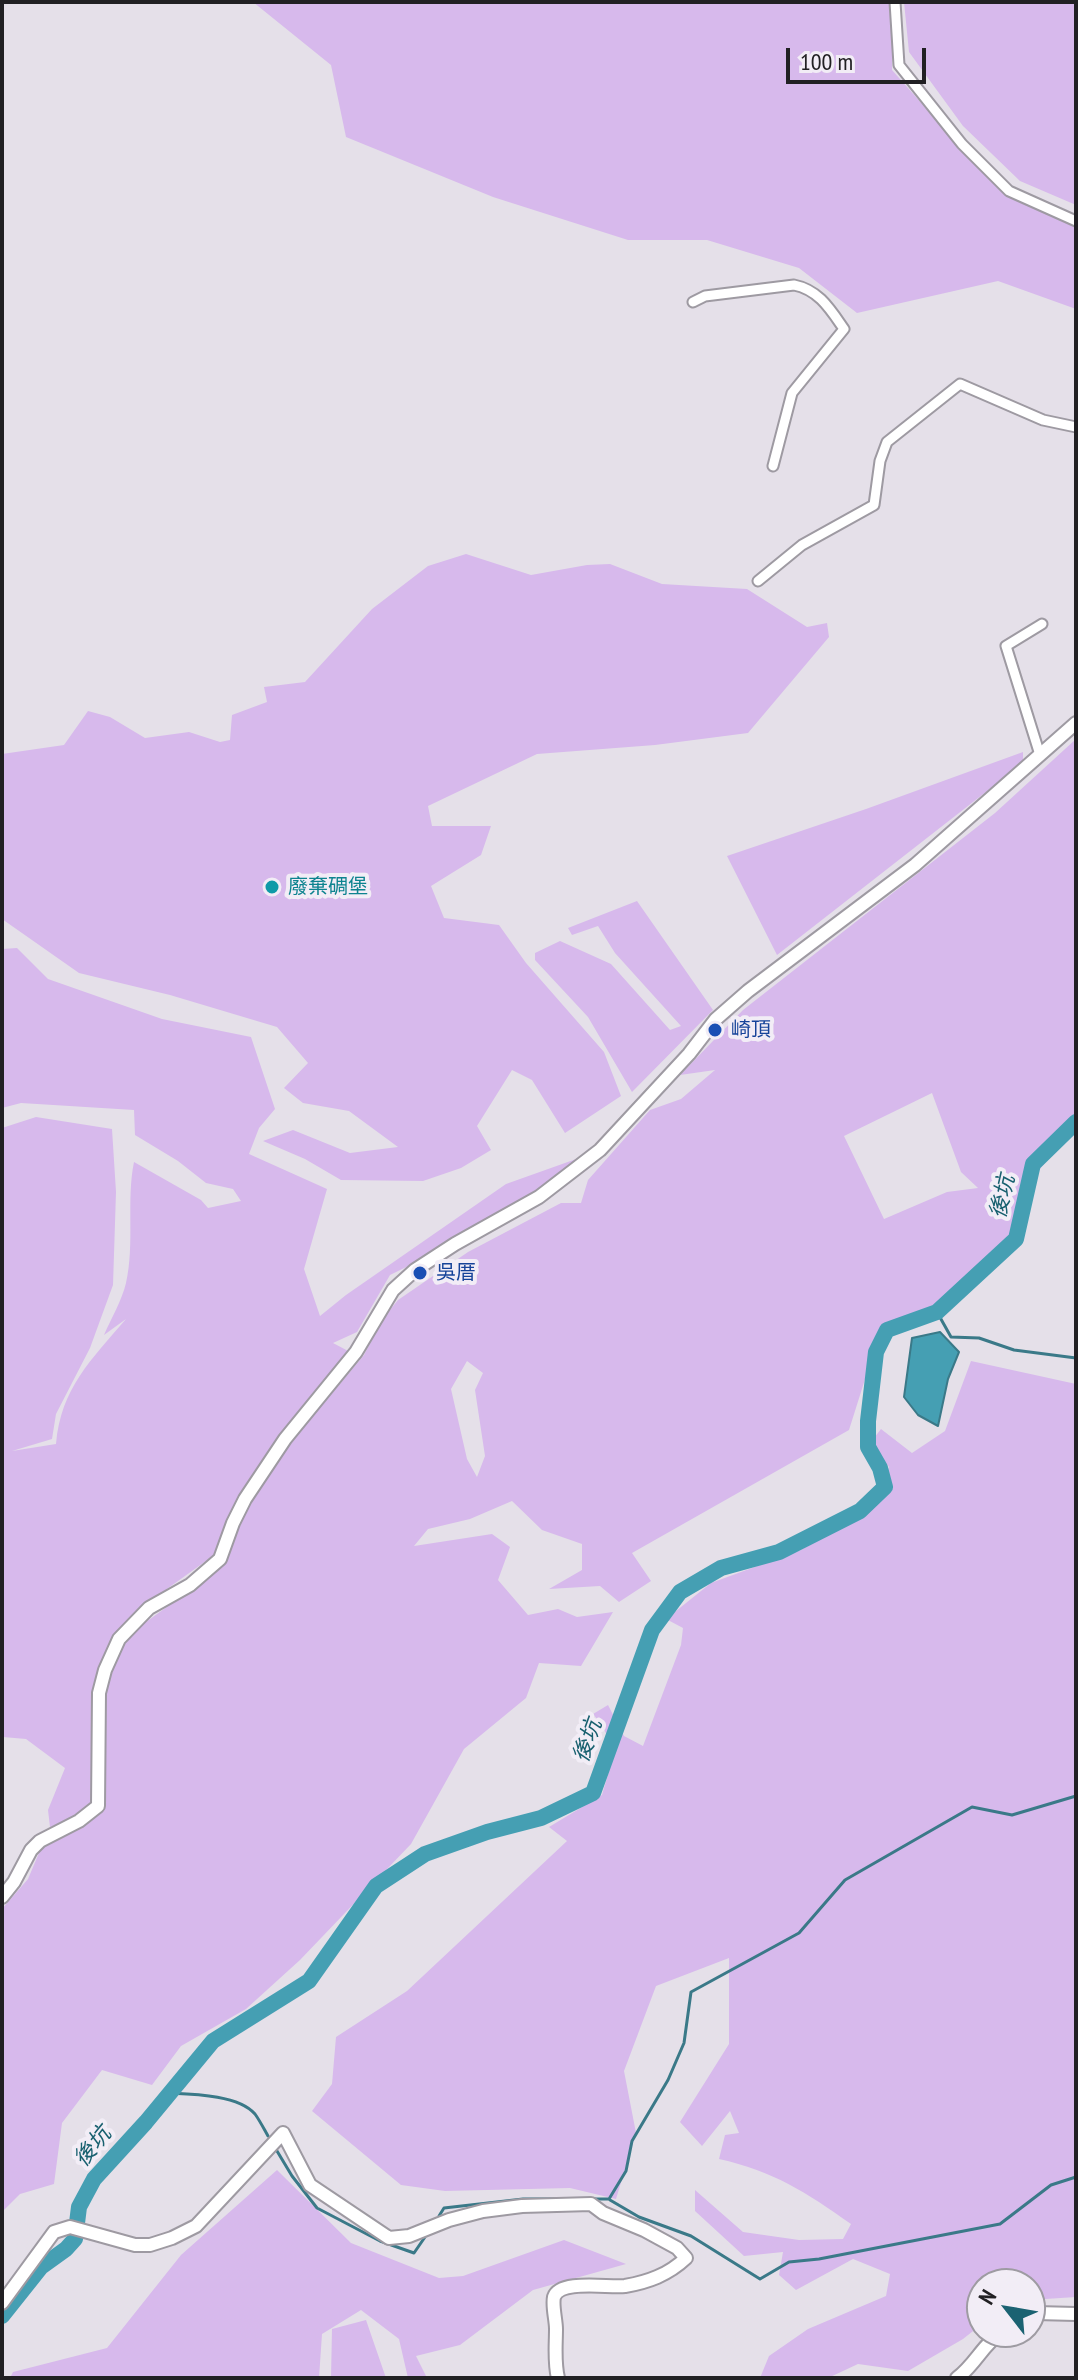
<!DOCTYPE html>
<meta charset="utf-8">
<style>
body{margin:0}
#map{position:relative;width:1078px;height:2380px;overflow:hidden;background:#e5e0e9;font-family:"PT Sans Narrow",sans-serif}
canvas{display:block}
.frame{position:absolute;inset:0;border:4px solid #212023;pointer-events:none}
.north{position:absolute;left:966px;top:2268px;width:80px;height:80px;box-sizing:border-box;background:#f2edf6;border:2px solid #9e9ba2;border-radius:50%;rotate:301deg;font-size:22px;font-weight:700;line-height:32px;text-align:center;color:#212023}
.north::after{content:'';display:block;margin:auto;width:28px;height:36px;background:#1b6272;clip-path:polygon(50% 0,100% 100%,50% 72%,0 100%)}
.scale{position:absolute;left:786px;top:48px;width:140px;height:36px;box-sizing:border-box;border:4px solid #212023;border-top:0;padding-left:10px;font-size:24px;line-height:28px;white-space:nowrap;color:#212023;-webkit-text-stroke:6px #f2edf6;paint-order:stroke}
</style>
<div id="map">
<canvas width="1078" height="2380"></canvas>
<div class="frame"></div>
<div class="north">N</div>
<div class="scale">100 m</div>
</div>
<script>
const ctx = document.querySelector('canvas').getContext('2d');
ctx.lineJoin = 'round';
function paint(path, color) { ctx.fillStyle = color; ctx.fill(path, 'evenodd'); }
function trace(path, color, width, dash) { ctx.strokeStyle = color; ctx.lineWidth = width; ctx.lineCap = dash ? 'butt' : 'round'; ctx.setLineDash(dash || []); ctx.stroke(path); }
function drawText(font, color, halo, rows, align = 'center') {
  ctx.font = font + ' "PT Sans Narrow","Noto Sans TC",sans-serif'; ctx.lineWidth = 8; ctx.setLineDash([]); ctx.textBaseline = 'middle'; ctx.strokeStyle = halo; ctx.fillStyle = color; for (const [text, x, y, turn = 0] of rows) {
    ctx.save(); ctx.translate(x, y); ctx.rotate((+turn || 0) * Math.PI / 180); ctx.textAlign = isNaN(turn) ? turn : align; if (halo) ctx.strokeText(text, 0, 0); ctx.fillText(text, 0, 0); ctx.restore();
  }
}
paint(new Path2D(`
 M253,2H890L892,6V70L986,176L1076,228V309L998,281L857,313L799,268L707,240H628L493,197L346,137L331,65Z
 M904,2H1076V205L1020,181L963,126L909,52Z
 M466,554L531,575L587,565L610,564L662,584L747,589L807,627L827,623L829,637L748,733L655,745L537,754L428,806L432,826H491L481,855L431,886L444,918L499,925L526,963L604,1052L621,1096L565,1133L532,1080L512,1070L477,1126L491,1150L461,1168L423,1181L341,1180L305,1159L263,1141L293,1130L350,1153L398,1147L349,1111L303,1103L284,1088L308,1063L277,1027L170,995L79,973L2,919V754L64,745L88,711L110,717L145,738L189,732L220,742L230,740L232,715L267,702L264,687L305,682L372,609L428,566Z
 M1076,739V1123L1022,1192V1227C978,1271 937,1317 878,1338L849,1430L632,1553L651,1581L619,1602L600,1586L549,1589L582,1570V1544L542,1530L512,1501L470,1519L428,1529L414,1546L492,1534L510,1547L498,1580L528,1615L558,1609L577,1617L613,1612L581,1666L539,1663L526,1698L464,1749L411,1844L300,1960L246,2009L181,2046L152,2085L102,2070L62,2123L54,2184L20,2194L2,2212V1909L28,1879L44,1841L92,1818L104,1698L110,1671L125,1637L196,1586L235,1530L249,1502L277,1459L364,1355L386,1311H389L398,1300L468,1252L561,1203H581L588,1180L650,1110L681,1099L715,1070L680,1075L743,1010L995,813ZM932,1093L961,1172L978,1188L947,1192L884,1219L844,1136ZM467,1361L483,1373L475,1390L485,1456L477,1477L467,1459L451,1389Z
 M1023,752V763L777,955L727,856L866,809Z
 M637,901L713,1010L632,1092L588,1017L535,960V953L560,941L611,964L670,1030L681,1026L615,953L598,926L572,935L568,928Z
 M17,948L48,979L162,1019L251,1037L275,1109L259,1128L249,1154L327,1189L304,1269L320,1316L346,1295L506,1184L579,1158L557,1183L449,1246L390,1275L357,1332L333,1343L352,1353L287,1432L217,1553L139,1609L104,1658L94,1800C83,1815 67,1820 50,1827L48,1810L65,1768L26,1739L3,1737L4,1720L2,1719V1128L36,1117L112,1129L116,1192L113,1285L90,1348L56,1414L52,1439L12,1451L56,1444C61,1388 91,1360 126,1319L104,1335C111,1319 122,1300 126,1283C135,1243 126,1201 134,1162L201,1200L208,1208L241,1201L233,1189L206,1183L178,1161L135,1135L134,1110L21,1103L2,1108V949Z
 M971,1361L1076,1384V2297L1030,2300V2284H982V2324L963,2339L908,2371L858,2364L828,2378H760L769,2356L808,2329L886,2296L890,2274L853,2259L796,2290L779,2275L783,2252L744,2256L695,2211V2190L743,2232L799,2240L843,2239L851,2224C806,2192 773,2171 719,2159L725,2135L739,2133L730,2111L702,2146L680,2122L729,2044V1958L656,1986L624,2071L636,2133L616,2199L570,2188L445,2191L401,2185L312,2111L332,2084L336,2037L407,1991L567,1841L549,1827L602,1795C613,1758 619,1746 593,1714L608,1705L624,1736L643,1746L681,1645L683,1628L666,1619L711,1583L801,1550L876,1503L889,1467L870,1443L881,1429L912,1453L945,1431Z
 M277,2170L351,2243L439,2278L463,2276L564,2240L626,2264L533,2290L460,2345L416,2356L427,2378H408L399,2339L361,2310L322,2334L319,2378H10L13,2372L107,2348L181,2255Z
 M366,2320L386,2378H331L332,2329Z`), '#d7b9ec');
const water = new Path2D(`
 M940,1332L959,1352L948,1379L938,1426L918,1415L904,1397L912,1338Z`);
paint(water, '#459fb3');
trace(water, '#3a7988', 2);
trace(new Path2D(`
 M937,1312L951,1337L979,1338L1014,1350L1076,1358
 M170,2093C193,2094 239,2095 255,2114C260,2121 264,2129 268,2136
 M277,2151L292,2176L317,2208L380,2241L414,2253L425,2237
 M590,2199H609L626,2171L632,2141L668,2080L684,2043L691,1992L799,1933L845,1880L972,1807L1012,1815L1076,1796
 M610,2200L639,2217L691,2236L760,2279L789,2262L819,2259L1000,2224L1051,2185L1076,2177
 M439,2216L444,2208L523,2199H566`), '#3a7988', 3);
trace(new Path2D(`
 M2,2316L41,2267L66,2249L75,2239L79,2207L94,2179L146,2122L213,2041L309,1981L376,1886L425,1854L487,1832L541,1818L593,1793L652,1630L680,1592L721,1568L779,1552L860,1511L885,1487L880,1468L868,1447V1421L876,1352L887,1330L937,1312L1016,1239L1033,1164L1076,1122`), '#459fb3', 16);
const street = new Path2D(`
 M895,2L899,65L962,144L1009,191L1076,221
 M693,302L705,296L794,285C819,290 830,309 844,329L792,393L773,466
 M758,581L802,545L874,505L880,461L887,442L960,384L1043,420L1076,427
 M1040,755L1006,646L1042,624`);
const secondary = new Path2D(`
 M2,1897L14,1882L31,1850L40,1841L79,1821L98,1806L99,1693L105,1670L119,1639L149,1608L190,1585L220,1559L233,1523L245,1499L285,1439L356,1352L393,1290L415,1270L455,1244L539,1197L600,1150L689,1054L716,1019L748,991L915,865L1076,723
 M2,2303L54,2232L70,2227L135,2245H150L172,2238L196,2226L283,2133L310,2185L389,2238L409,2236L449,2220L483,2211L522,2206L591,2204L603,2213L644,2230L677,2248L686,2258C668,2275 648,2282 625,2286C609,2288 560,2279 554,2297C552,2306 556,2320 556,2329C556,2345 554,2362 558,2378
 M1030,2316L1036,2313L1076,2314
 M957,2378C975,2365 983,2344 1002,2332`);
trace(street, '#9e9aa2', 13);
trace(secondary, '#9e9aa2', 16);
trace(street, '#fff', 9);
trace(secondary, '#fff', 12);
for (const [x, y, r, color] of [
 [272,887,8,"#0f9aa8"],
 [715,1030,8,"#1a4fb4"],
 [420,1273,8,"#1a4fb4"]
]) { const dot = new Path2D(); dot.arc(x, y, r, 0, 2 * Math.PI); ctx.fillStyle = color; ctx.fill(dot); trace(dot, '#f2edf6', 3); }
drawText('20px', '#0d838f', '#f2edf6', [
 ["廢棄碉堡",288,887]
], 'left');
drawText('20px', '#164399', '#f2edf6', [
 ["崎頂",731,1030],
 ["吳厝",436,1273]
], 'left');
drawText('italic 22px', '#18606f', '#f2edf6', [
 ["後坑",1003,1197,-77],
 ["後坑",588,1741,-70],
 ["後坑",93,2147,-51]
]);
</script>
